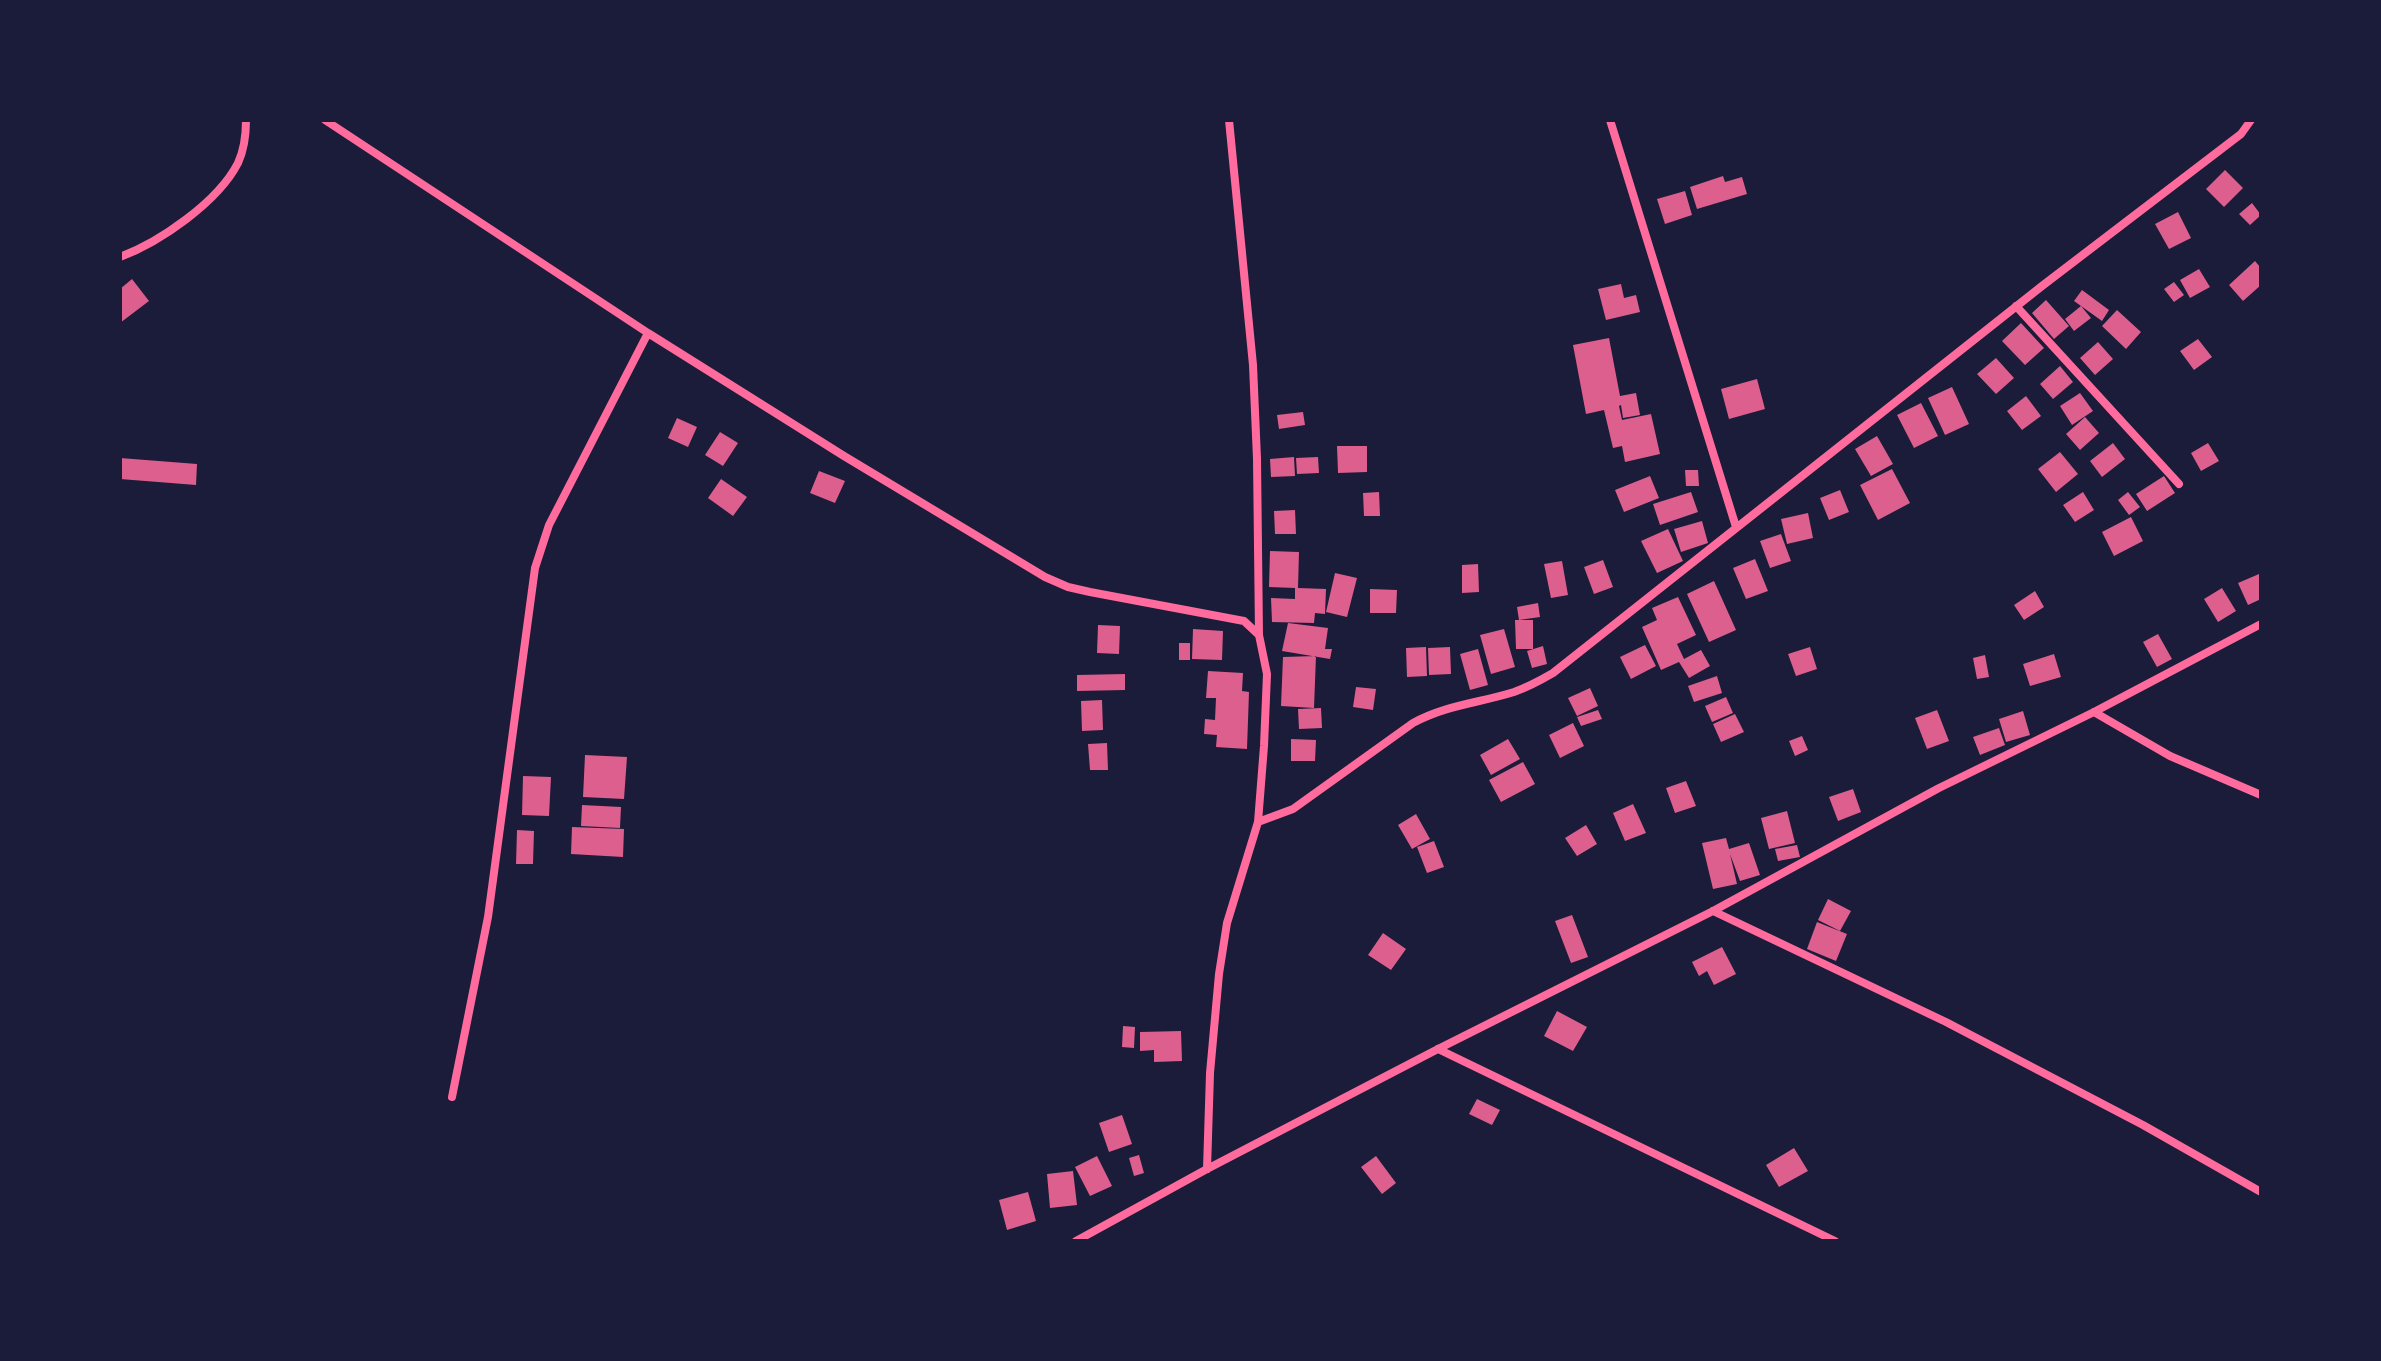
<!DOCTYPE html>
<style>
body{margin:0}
#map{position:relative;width:2381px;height:1361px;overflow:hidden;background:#1b1b3a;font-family:Karla,sans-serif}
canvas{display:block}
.frame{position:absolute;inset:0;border:122px solid #1b1b3a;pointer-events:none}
</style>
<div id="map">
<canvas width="2381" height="1361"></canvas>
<div class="frame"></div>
</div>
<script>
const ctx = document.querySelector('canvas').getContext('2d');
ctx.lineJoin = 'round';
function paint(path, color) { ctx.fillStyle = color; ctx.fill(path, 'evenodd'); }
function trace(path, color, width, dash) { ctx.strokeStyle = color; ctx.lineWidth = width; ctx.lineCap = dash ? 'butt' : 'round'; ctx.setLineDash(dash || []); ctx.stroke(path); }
paint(new Path2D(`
 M2225,170L2243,188L2224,207L2206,189Z
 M1723,176L1725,182L1742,177L1747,194L1697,209L1690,187Z
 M1685,191L1692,215L1665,224L1657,199Z
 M2252,203L2261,215L2250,225L2239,214Z
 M2178,212L2191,238L2169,249L2155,224Z
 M2255,261L2261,268V285L2243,301L2229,285Z
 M2199,269L2210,287L2190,298L2180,280Z
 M132,279L149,301L120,323V289Z
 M2174,282L2184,295L2174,302L2164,289Z
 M1621,284L1624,298L1636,295L1640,312L1606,320L1598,289Z
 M2082,290L2109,310L2102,321L2081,306L2091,318L2074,331L2065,319L2081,306L2074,301Z
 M2046,300L2069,326L2054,339L2032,313Z
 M2117,310L2141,332L2126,349L2102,326Z
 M2021,323L2044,348L2025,365L2002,341Z
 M1609,338L1620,396L1636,393L1640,415L1623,418L1621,405L1619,406L1622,420L1651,414L1660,454L1625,462L1622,446L1613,448L1604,410L1586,414L1573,345Z
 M2198,339L2212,357L2194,370L2180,351Z
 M2098,342L2113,359L2095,375L2080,358Z
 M1996,358L2014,378L1996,394L1977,374Z
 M2060,366L2073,382L2053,399L2040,384Z
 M1757,379L1765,409L1729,419L1721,389Z
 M1952,387L1969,424L1945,435L1928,398Z
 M2080,393L2093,411L2072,425L2060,406Z
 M2026,396L2041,416L2022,430L2007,411Z
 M1921,403L1938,436L1914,448L1897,415Z
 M1303,412L1305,425L1279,429L1277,415Z
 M2085,417L2099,433L2080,450L2066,434Z
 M677,418L697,427L688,447L668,438Z
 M720,432L738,443L723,466L705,455Z
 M1877,436L1893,464L1871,476L1855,449Z
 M2113,443L2125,459L2102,477L2090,461Z
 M2208,443L2219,461L2201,471L2191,453Z
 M1337,446H1367V472L1338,473Z
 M2060,452L2078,474L2056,492L2038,469Z
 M1294,457L1295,476L1271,477L1270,459Z
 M1318,457L1319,473L1297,474L1296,458Z
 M120,458L197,464L196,485L120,479Z
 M1892,469L1910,503L1878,520L1860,485Z
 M1685,470H1698L1699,486H1686Z
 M819,471L845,481L835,503L810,493Z
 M1650,476L1659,498L1624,512L1615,490Z
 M2164,476L2175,493L2147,511L2136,494Z
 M721,479L747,497L733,516L708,498Z
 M1840,490L1849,512L1829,520L1820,498Z
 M1379,492L1380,516H1364L1363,493Z
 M1691,492L1698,512L1660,525L1653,504Z
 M2083,492L2094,510L2075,522L2063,505Z
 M2128,492L2140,507L2129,515L2118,500Z
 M1295,510L1296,534H1275L1274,511Z
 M1808,513L1813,538L1787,544L1781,519Z
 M2131,517L2143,541L2114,556L2102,532Z
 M1702,521L1708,543L1681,552L1674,529Z
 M1668,529L1683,561L1657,573L1641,541Z
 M1781,534L1791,561L1770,568L1760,541Z
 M1270,551L1299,552L1298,588L1326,589L1325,614L1315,613L1314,623L1272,622L1271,598L1295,599V588L1269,587Z
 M1755,559L1768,591L1746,599L1733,568Z
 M1603,560L1613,587L1594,594L1584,567Z
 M1562,561L1568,595L1551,598L1544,564Z
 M1478,564L1479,592L1462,593V565Z
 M1335,573L1357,578L1347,617L1326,612Z
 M2259,574L2261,599L2248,605L2238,583Z
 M1714,581L1736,630L1709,642L1687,594Z
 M2222,588L2236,611L2218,622L2204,599Z
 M1370,589L1397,590L1396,613H1370Z
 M2035,591L2044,607L2024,620L2014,605Z
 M1678,597L1696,635L1677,644L1684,659L1701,650L1710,666L1689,678L1679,662L1661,670L1642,627L1657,620L1652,608Z
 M1538,603L1540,617L1519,620H1533V649H1516L1515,620H1519L1517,607Z
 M1288,623L1328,628L1325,649H1332L1330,659L1282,651Z
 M1098,625L1120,626L1119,654L1097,653Z
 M1193,629L1223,631L1222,660L1192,659Z
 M1504,629L1515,667L1491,674L1480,635Z
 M2158,634L2172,659L2157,667L2143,642Z
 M1179,643H1190V660H1179Z
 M1645,645L1656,666L1631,679L1620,657Z
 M1543,646L1547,664L1532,668L1527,651Z
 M1426,647L1427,676L1407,677L1406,648Z
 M1450,647L1451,674L1429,675L1428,648Z
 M1810,647L1817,669L1796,676L1788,654Z
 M1478,649L1488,685L1470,690L1460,654Z
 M2054,654L2061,677L2030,686L2023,664Z
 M1985,655L1989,677L1977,679L1973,658Z
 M1316,656L1314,708L1281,706L1283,657Z
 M1208,671L1243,673L1242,691L1249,692L1247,749L1216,747L1217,735L1204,734L1205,719L1215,720L1216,698H1206Z
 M1125,674V690L1077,691V675Z
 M1717,676L1722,693L1694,702L1688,686Z
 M1356,687L1376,689L1373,710L1353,707Z
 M1590,688L1598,706L1577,716L1568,698Z
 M1726,697L1733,713L1712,722L1705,706Z
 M1102,700L1103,730L1082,731L1081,701Z
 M1321,708L1322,728L1299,729L1298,709Z
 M1598,710L1602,719L1581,726L1577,717Z
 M1937,710L1949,741L1927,749L1915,718Z
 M2023,711L2030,735L2006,742L1999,719Z
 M1735,714L1744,732L1721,742L1713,724Z
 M1573,723L1584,746L1560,758L1549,735Z
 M1999,728L2005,745L1980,755L1973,737Z
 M1802,736L1808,750L1795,756L1789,741Z
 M1291,739L1316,740L1315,761H1291Z
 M1508,739L1520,759L1491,775L1480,755Z
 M1107,743L1108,770H1090L1088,744Z
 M585,755L627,757L624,799L583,797Z
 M1523,762L1535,784L1501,802L1489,780Z
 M523,776L551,777L549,816L522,815Z
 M1686,781L1696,806L1675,813L1666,788Z
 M1853,789L1861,812L1838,821L1829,797Z
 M1633,804L1646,833L1625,841L1613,813Z
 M582,805L621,807L620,828L581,826Z
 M1787,811L1795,843L1769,849L1761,818Z
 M1416,814L1430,839L1412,849L1398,825Z
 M1586,825L1597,844L1577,856L1565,838Z
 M572,827L624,829L623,857L571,854Z
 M517,830L534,831L533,864H516Z
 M1726,838L1729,849L1749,843L1760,875L1740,881L1730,854L1737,884L1713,889L1702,843Z
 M1434,841L1444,867L1427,873L1417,847Z
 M1797,845L1800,857L1778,861L1775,849Z
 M1828,899L1851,911L1840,931L1818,920Z
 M1572,915L1588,957L1571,963L1555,921Z
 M1817,922L1847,934L1836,961L1807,949Z
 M1383,933L1406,949L1391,970L1368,955Z
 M1722,947L1736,974L1714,985L1707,971L1699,976L1692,962Z
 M1557,1011L1587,1027L1573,1051L1544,1036Z
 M1123,1026L1135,1027L1134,1048L1122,1047Z
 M1181,1031L1182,1061L1154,1062V1050L1140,1051V1032Z
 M1477,1099L1500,1110L1492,1125L1469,1114Z
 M1122,1115L1132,1144L1109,1152L1099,1123Z
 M1794,1148L1808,1171L1779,1187L1766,1165Z
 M1139,1155L1144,1173L1134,1176L1129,1158Z
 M1097,1156L1112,1186L1090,1196L1075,1167Z
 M1376,1156L1396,1183L1382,1194L1361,1167Z
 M1073,1171L1077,1205L1050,1208L1047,1174Z
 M1028,1192L1036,1221L1007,1230L999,1200Z`), '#dd5f8e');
trace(new Path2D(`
 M325,120L648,333L844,456L1045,577L1068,587L1090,592L1244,621L1259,635L1267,674L1264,746L1258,822L1227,923L1219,974L1210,1073L1207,1169
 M1229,120L1253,365L1257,459L1259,635
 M1610,120L1736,527
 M120,257C160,242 218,202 238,163C244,150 246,135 246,120
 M2016,306L2179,484
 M2094,712L2170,756L2261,795
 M1258,822L1293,809L1413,723C1446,705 1479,703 1514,692C1528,687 1541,680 1553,673L2042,286L2241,134L2251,120
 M1713,911L1946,1022L2143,1125L2261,1192
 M1438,1049L1835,1241
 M452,1097L488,917L535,568L549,525L648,333
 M1076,1241L1207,1169L1438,1049L1713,911L1939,788L2094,712L2261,624`), '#ff6b9d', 8);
</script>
